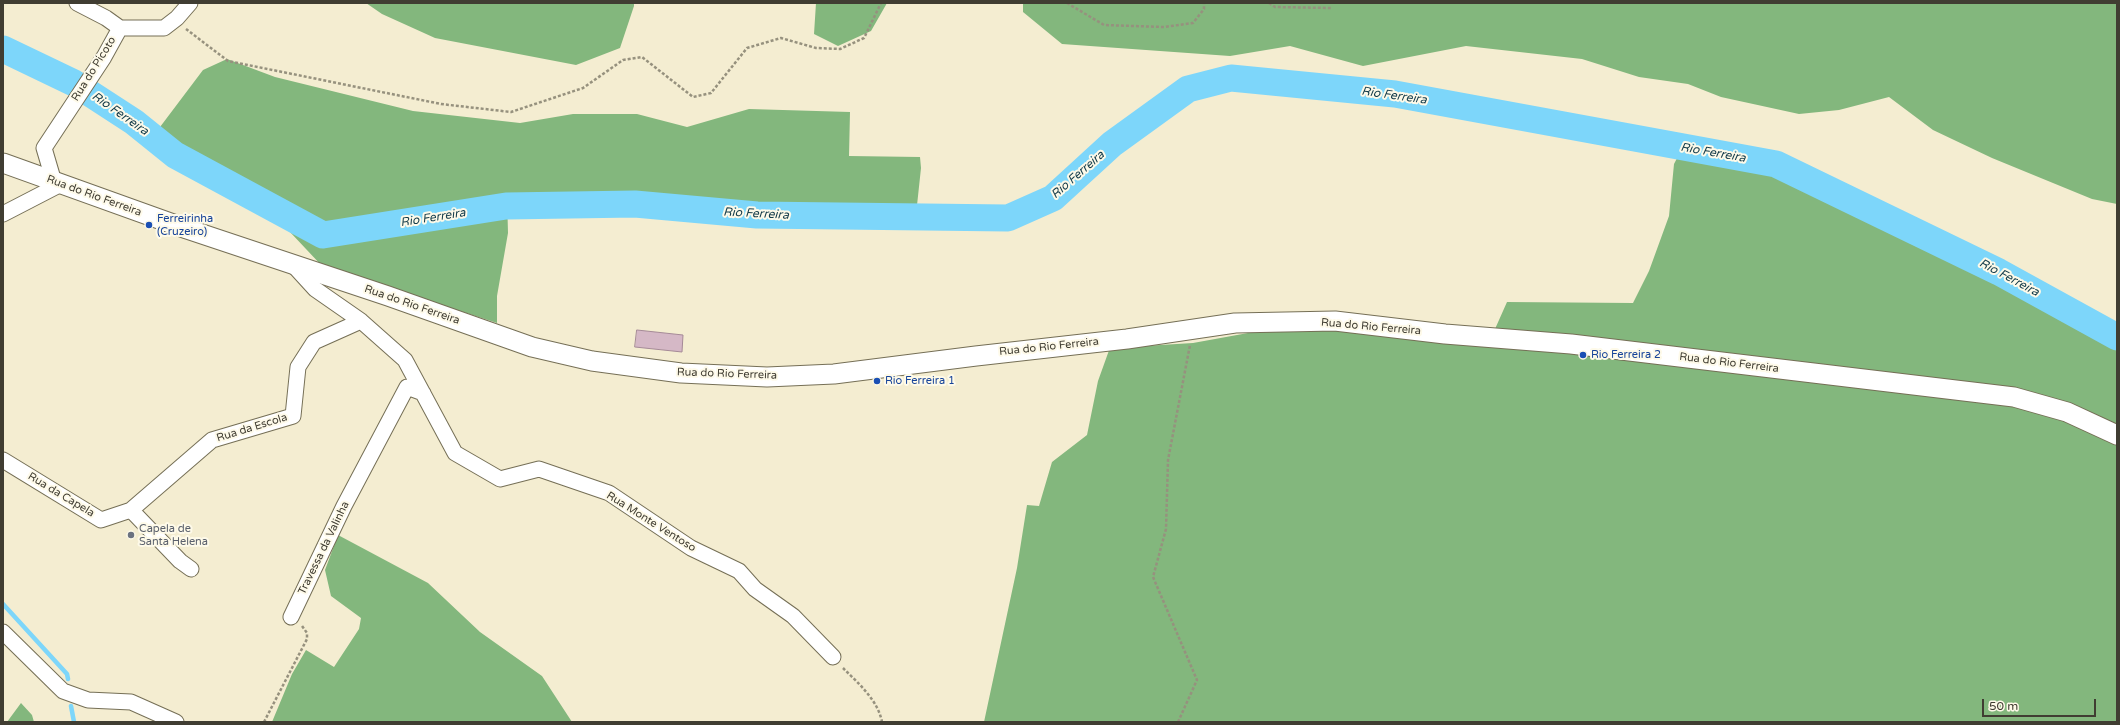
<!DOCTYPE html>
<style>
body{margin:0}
#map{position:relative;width:2120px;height:725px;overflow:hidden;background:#f4edd1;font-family:"Varela Round",sans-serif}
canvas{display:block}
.frame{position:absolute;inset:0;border:4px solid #403d32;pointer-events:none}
.scale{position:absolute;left:1982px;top:699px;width:114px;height:18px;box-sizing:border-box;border:2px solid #403d32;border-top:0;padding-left:5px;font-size:12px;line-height:14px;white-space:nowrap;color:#403d32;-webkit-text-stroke:3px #fefae9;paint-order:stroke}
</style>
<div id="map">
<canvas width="2120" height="725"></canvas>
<div class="frame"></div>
<div class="scale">50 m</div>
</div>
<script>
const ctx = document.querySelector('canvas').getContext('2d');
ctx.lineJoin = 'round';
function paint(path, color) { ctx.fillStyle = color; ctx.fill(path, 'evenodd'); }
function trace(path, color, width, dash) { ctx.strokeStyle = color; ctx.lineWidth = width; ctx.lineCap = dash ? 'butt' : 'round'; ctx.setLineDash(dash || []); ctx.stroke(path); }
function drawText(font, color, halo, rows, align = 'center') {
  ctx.font = font + ' "Varela Round",sans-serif'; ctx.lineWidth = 4; ctx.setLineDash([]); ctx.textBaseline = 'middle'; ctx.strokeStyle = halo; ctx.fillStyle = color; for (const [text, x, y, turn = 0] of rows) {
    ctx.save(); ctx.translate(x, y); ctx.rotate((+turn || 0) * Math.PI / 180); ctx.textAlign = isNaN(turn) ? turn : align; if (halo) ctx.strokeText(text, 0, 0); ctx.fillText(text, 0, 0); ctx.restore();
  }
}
paint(new Path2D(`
 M366,3H634V6L620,48L576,65L435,38L382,14Z
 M816,3H887L871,31L838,46L814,34Z
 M1023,3H2117V204L2092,199L1992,158L1933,130L1889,97L1839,110L1799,114L1721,97L1688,84L1639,77L1582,59L1466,46L1363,66L1290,46L1230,56L1062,44L1023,12Z
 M227,59L275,77L413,111L520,123L573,114H637L687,127L749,109L850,112L849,156L920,157L921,168L915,224L884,219L649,209L580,194L507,196L508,233L497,296V323L322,266L290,232L157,131L203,70Z
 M1688,137L1725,145L1826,185L1860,209L1889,208L1954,241L2017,286L2071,311L2092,316L2105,336L2117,339V722H984L1017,568L1027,505L1039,506L1052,462L1087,435L1098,381L1112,342L1128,347L1193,343L1248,333L1306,327L1487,347L1507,302L1633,303L1649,271L1669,216L1674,164Z
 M338,535L428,583L480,632L542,676L572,722H272L292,674L306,650L334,667L359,629L361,618L331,596L325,570Z
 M21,703L32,715L34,722H7Z`), '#83b77d');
trace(new Path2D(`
 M3,604L67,674L68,679
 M71,706L74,722`), '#7dd6fa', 4.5);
trace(new Path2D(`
 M3,49L74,83L134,122L175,155L323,235L506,206L635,204L757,215L1008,218L1053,198L1112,144L1188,89L1231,78L1395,94L1776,164L1999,272L2117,337`), '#7dd6fa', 27);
const building = new Path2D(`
 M637,330L683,335L682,352L635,347Z`);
paint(building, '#d5b8c6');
trace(building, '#a58a97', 1);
const minor = new Path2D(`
 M77,3L106,18L120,28
 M120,28H164L177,18L190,3
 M54,182L44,148L104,57L120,28
 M3,214L61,184
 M294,266L315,289L361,321L405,360L455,453L500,479L539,469L609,493L691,548L739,571L755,589L793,616L833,657
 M3,460L101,520L131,510L212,440L293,416L298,367L314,342L361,321
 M131,510L180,561L191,569
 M291,617L344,506L407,387L423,393
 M3,632L63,691L88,700L131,702L176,722`);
const tertiary = new Path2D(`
 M3,163L187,229L388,296L532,347L592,361L681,373L767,377L834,374L976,356L1127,339L1235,323L1335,321L1445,334L1571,344L2014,397L2067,412L2117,435`);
trace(minor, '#756f56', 17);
trace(tertiary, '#756f56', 21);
trace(new Path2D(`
 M1067,3L1104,25L1164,27L1193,23L1204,9V3
 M1269,3L1275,7L1331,8
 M186,29L228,61L441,104L511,112L583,88L623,60L642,57L693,97L711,93L747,48L781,38L816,48L840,49L864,38L881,3
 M843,668C858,683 878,700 882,722
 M264,722L307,639V633L302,626
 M1178,722L1197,680L1153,577L1166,529L1168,460L1190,345`), '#96917e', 2.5, [3, 2]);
trace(minor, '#fff', 15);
trace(tertiary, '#fff', 19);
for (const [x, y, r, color] of [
 [149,225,4,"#1a4fb4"],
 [1583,355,4,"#1a4fb4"],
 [877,381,4,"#1a4fb4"],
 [131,535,4,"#6b7280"]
]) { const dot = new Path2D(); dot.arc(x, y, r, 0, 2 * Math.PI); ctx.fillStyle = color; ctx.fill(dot); trace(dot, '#fefae9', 1.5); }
drawText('11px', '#403d32', '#fefae9', [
 ["Rua do Picoto",94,69,-58],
 ["Rua do Rio Ferreira",94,196,20],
 ["Rua do Rio Ferreira",412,305,19],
 ["Rua do Rio Ferreira",1371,327,5],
 ["Rua do Rio Ferreira",1049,347,-6],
 ["Rua do Rio Ferreira",1729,363,7],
 ["Rua do Rio Ferreira",727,374,2],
 ["Rua da Escola",252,428,-17],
 ["Rua da Capela",61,495,31],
 ["Rua Monte Ventoso",651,522,32],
 ["Travessa da Valinha",324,548,-64]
]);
drawText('11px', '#164399', '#fefae9', [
 ["Ferreirinha",157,219],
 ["(Cruzeiro)",157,232],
 ["Rio Ferreira 2",1591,355],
 ["Rio Ferreira 1",885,381]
], 'left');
drawText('11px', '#5b616d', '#fefae9', [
 ["Capela de",139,529],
 ["Santa Helena",139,542]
], 'left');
drawText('italic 12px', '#133b4a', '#fefae9', [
 ["Rio Ferreira",1394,96,8],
 ["Rio Ferreira",120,114,35],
 ["Rio Ferreira",1713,153,10],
 ["Rio Ferreira",1078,175,-41],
 ["Rio Ferreira",756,214,3],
 ["Rio Ferreira",433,218,-9],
 ["Rio Ferreira",2009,278,28]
]);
</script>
